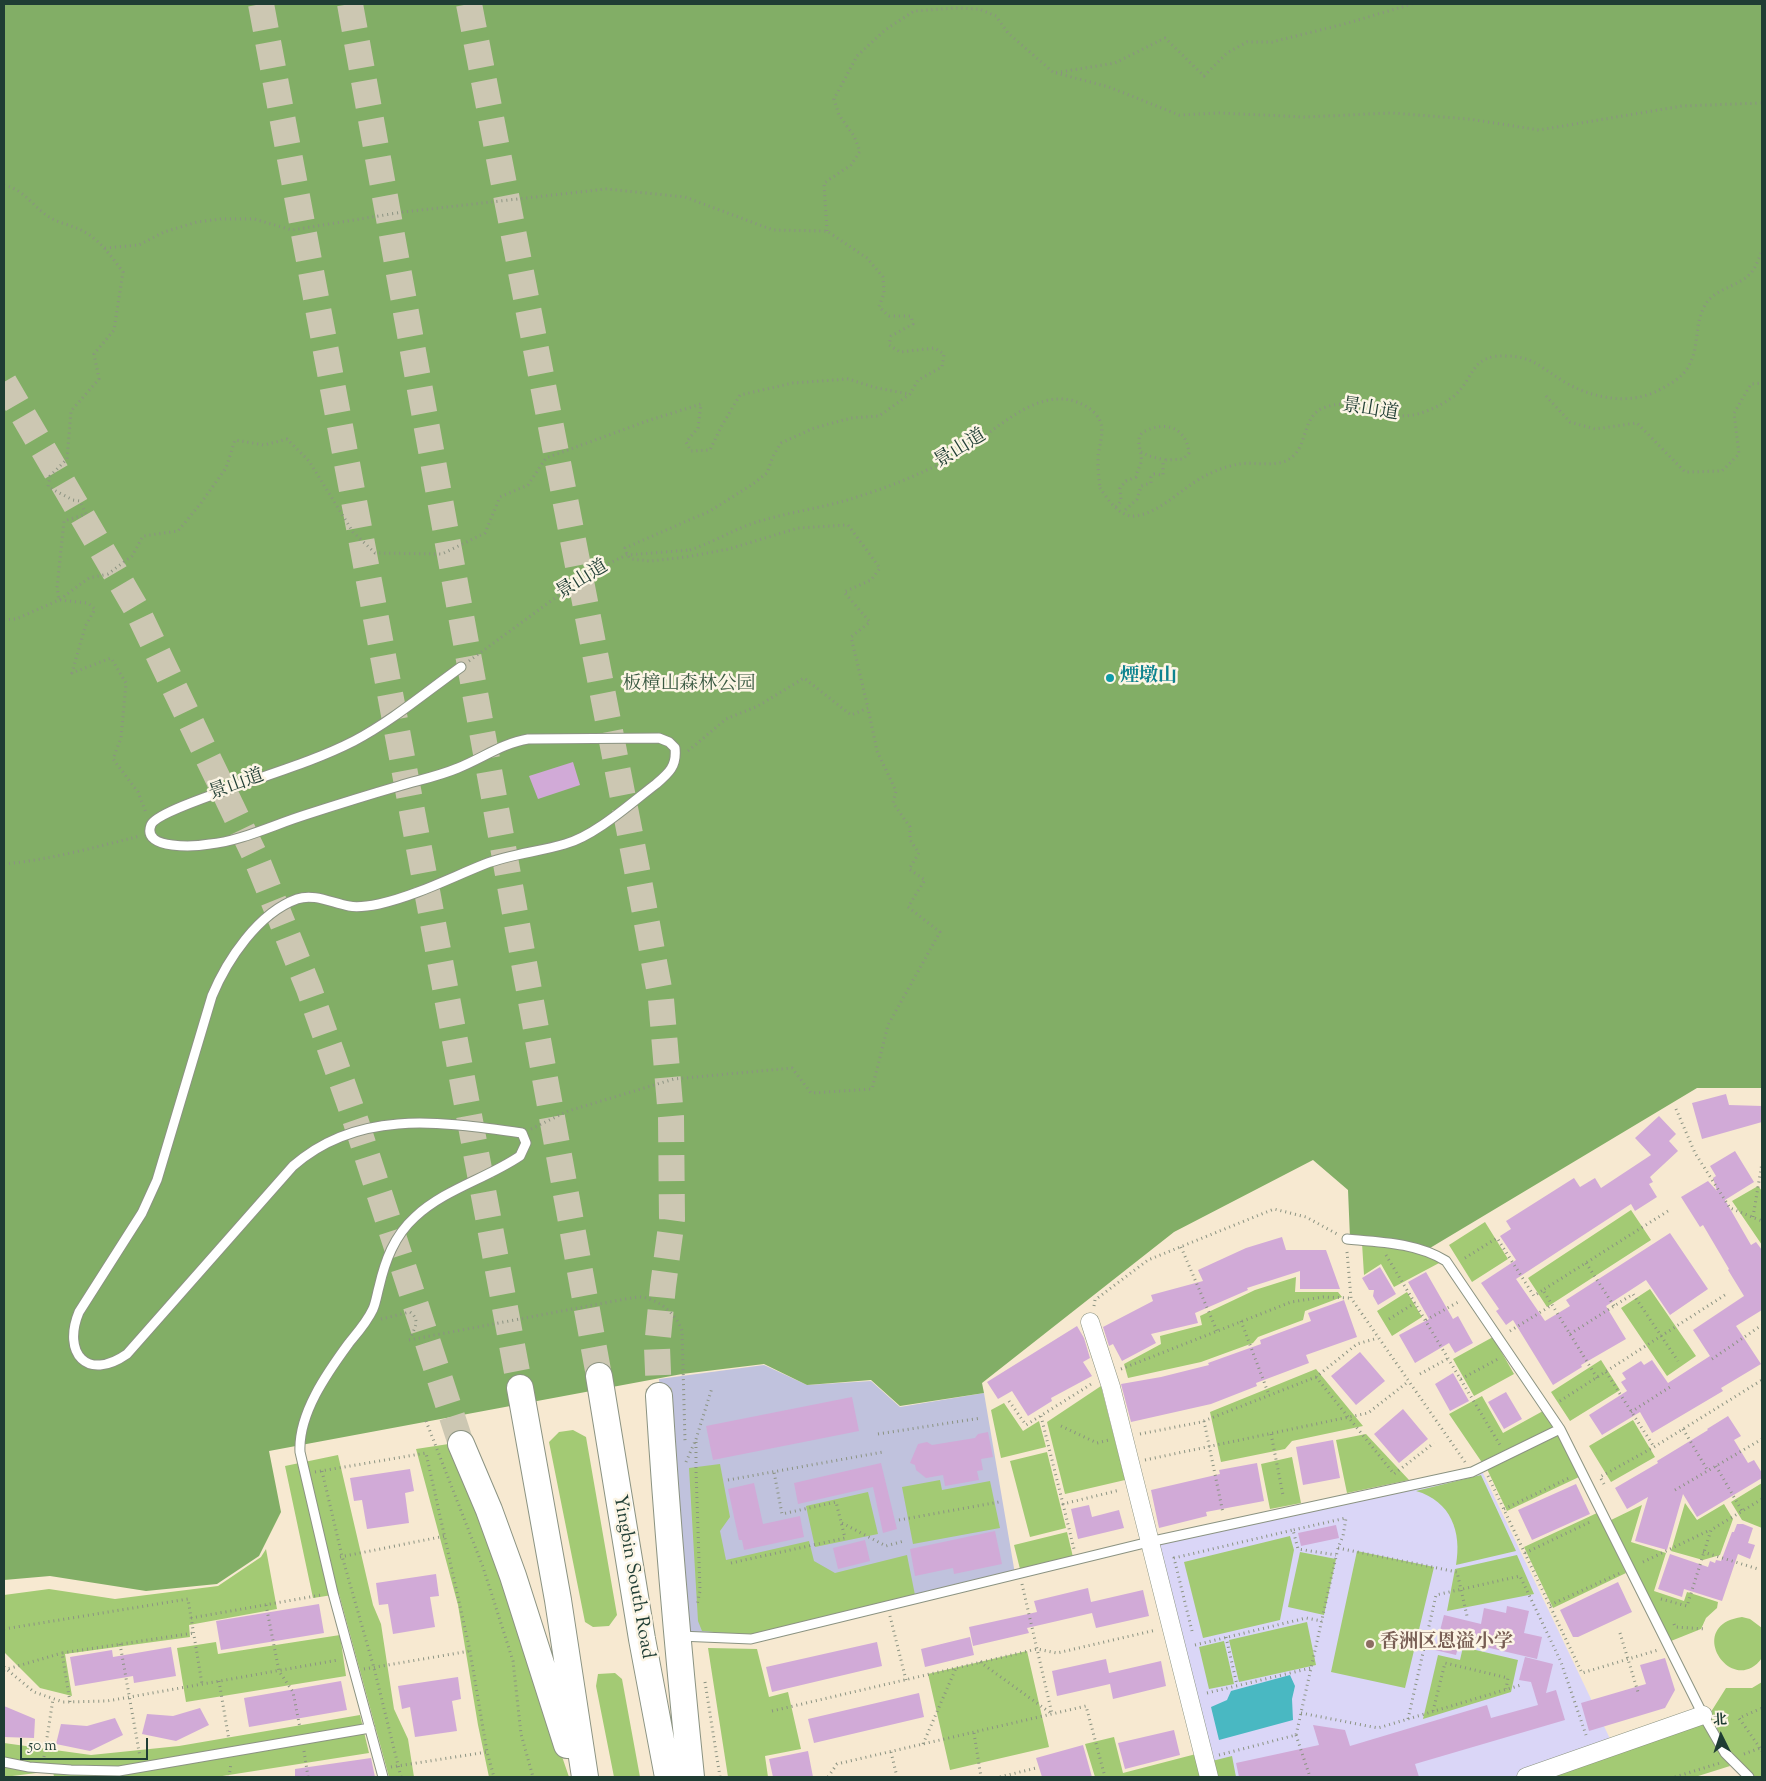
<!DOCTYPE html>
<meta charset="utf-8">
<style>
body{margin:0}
#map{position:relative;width:1766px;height:1781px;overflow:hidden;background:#f7e9d1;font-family:"Sorts Mill Goudy","Noto Serif SC",serif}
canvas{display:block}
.frame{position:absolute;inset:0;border:5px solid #1f3d34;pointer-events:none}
.north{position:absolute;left:1696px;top:1711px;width:50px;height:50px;-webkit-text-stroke:4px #fcf5e5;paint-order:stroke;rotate:356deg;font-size:14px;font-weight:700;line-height:20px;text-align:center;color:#1f3d34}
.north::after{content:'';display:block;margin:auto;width:18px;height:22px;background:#1f3d34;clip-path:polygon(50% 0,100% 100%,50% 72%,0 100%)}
.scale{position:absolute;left:20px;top:1738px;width:128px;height:22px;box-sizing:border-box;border:2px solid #1f3d34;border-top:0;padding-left:6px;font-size:15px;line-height:18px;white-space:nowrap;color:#1f3d34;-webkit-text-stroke:4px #fcf5e5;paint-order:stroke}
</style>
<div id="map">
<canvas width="1766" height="1781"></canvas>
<div class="frame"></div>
<div class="north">北</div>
<div class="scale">50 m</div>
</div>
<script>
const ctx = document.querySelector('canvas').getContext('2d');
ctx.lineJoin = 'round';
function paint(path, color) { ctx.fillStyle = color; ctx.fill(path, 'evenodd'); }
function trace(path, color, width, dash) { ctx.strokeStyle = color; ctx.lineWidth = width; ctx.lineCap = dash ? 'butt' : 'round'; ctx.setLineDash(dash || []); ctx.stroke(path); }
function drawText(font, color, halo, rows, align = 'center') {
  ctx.font = font + ' "Sorts Mill Goudy","Noto Serif SC",serif'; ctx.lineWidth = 5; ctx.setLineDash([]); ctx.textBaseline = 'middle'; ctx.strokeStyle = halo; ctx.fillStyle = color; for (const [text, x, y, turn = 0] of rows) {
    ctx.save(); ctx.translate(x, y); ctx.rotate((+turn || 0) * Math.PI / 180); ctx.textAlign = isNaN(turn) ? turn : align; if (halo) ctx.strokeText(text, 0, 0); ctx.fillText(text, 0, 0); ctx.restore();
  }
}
paint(new Path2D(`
 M1481,1469L1613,1745L1524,1777H1210L1150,1542Z`), '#dad6f7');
paint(new Path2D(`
 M764,1365L807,1385L871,1381L900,1407L984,1393L1015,1574L751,1638L676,1635L659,1379Z`), '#c0c2dd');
paint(new Path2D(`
 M1758,1186L1762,1191V1245L1732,1201Z
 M1631,1210L1651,1240L1547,1307L1528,1278Z
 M1485,1222L1508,1259L1472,1282L1449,1245Z
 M1362,1243C1385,1244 1423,1245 1441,1262L1394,1287L1381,1264L1364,1275Z
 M1296,1277L1295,1292H1338L1342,1297L1305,1311L1303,1320L1258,1337L1253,1343L1201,1362L1128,1378L1124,1364L1161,1344L1160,1336L1202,1325L1200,1316L1255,1290Z
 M1650,1289L1696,1356L1667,1376L1621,1308Z
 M1407,1292L1422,1317L1392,1336L1377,1311Z
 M1493,1337L1514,1374L1474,1396L1453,1359Z
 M1601,1360L1620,1390L1570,1421L1551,1392Z
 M1316,1369L1363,1426L1292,1441L1285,1449L1221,1462L1210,1412Z
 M1101,1386L1125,1480L1065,1494L1047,1422Z
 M1482,1396L1503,1433L1543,1411L1556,1429L1483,1464L1449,1414Z
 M1004,1403L1023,1431L1039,1421L1046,1447L1001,1458L991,1410Z
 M1633,1420L1655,1457L1611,1482L1589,1446Z
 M573,1430L586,1437L617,1615L609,1626L593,1627L585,1622L549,1442L559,1432Z
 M1366,1434L1409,1480L1347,1493L1336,1440Z
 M1559,1435L1579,1477L1507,1511L1487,1469Z
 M455,1443L569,1777H489L478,1725L458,1605L416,1449Z
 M1047,1452L1066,1528L1030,1537L1010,1461Z
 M338,1455L373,1605L381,1624L394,1709L408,1739L414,1777H389L339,1594L313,1598L285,1466Z
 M1292,1457L1301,1503L1270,1509L1261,1464Z
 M720,1464L730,1517L720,1531L726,1560L809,1541L814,1561L835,1573L907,1555L915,1595L750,1635L702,1631L698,1621L689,1468Z
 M1481,1475L1516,1551L1456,1565C1462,1532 1451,1501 1416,1491Z
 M940,1480L942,1490L990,1481L1000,1528L913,1544L902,1487Z
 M1762,1483V1528L1742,1520L1731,1502Z
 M868,1492L878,1534L815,1547L806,1506Z
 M1685,1503L1697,1520L1724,1504L1733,1519L1720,1555L1703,1560L1671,1551Z
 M1642,1505L1631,1542L1666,1553L1654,1591L1684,1601L1687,1592L1718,1602L1717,1608L1706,1618L1701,1629L1671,1641L1611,1520Z
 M1597,1513L1626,1573L1553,1608L1524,1547Z
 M1067,1532L1073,1557L1020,1569L1014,1545Z
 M1290,1536L1294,1550L1280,1620L1203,1638L1184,1562Z
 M266,1549L277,1609L189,1625L190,1637L65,1654L72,1696L40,1688L4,1652V1595L49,1589L115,1599L218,1586L261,1557Z
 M1357,1551L1434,1567L1405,1688L1331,1672Z
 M1300,1552L1336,1559L1324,1615L1288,1607Z
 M1517,1555L1534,1594L1447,1611L1455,1569Z
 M1742,1617L1750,1619L1762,1628V1658C1732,1699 1683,1625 1742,1617Z
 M1307,1622L1316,1665L1239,1682L1229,1640Z
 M340,1635L346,1676L186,1702L177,1648L216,1642L218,1654Z
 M1224,1641L1234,1684L1209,1689L1199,1647Z
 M1463,1647L1518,1660L1511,1692L1423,1719L1438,1655L1460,1660Z
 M708,1648L757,1649L769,1697L788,1692L801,1749L765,1756L768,1777H728Z
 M1027,1651L1049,1747L950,1770L928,1674Z
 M615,1673L622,1679L640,1777H614L596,1686L598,1674Z
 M1762,1682V1777H1753L1733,1756L1709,1715L1726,1688H1752Z
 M360,1715L369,1753L216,1777H54L53,1771L4,1777V1743L91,1755L179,1746Z
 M1702,1721L1730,1766L1695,1777H1538Z
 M1114,1737L1123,1773L1196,1754L1202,1777H1095L1085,1744Z
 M1232,1756L1236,1777H1212L1208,1762Z`), '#a3ca74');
paint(new Path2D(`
 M4,4H1762V1088H1697L1425,1251L1350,1238L1348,1190L1313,1160L1174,1232L982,1383L984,1393L900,1406L871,1380L807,1385L764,1364L682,1374L269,1451L281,1512L259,1556L217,1584L146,1591L50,1576L4,1580Z`), '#82ae66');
paint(new Path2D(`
 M1290,1675L1295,1686L1292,1699L1293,1720L1219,1740L1211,1707L1227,1700L1231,1691Z`), '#49b8c2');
paint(new Path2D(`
 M573,762L580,785L538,799L529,776Z
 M1726,1094L1729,1105L1762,1106V1122L1702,1139L1692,1103Z
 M1659,1116L1676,1134L1669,1141L1678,1151L1650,1177L1653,1182L1649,1184L1657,1197L1635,1211L1631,1204L1516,1279L1545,1321L1570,1306L1566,1300L1670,1233L1708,1289L1670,1315L1646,1280L1606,1306L1626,1339L1581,1365L1582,1367L1553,1385L1513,1320L1506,1325L1496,1311L1499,1309L1481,1283L1516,1260L1500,1236L1511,1229L1506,1221L1574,1178L1580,1187L1595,1178L1601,1188L1651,1155L1635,1138Z
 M1735,1151L1754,1182L1725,1200L1751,1245L1756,1242L1762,1250V1310L1736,1326L1761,1364L1721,1388L1723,1391L1652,1433L1640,1412L1602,1435L1589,1415L1627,1391L1621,1382L1626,1379L1622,1373L1641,1361L1644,1365L1652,1360L1668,1383L1710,1356L1693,1330L1744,1296L1728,1270L1729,1269L1703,1225L1700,1227L1681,1197L1708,1181L1717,1191L1713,1178L1716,1176L1710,1166Z
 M1282,1237L1286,1250H1326L1340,1289H1300V1271L1247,1288L1248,1290L1195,1313L1198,1323L1151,1334L1156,1343L1122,1361L1113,1344L1109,1346L1103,1327L1153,1301L1151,1295L1203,1281L1198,1270L1246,1248Z
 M1380,1267L1396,1294L1378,1305L1373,1296L1374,1290H1369L1362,1278Z
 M1426,1272L1453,1319L1458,1316L1473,1343L1455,1353L1449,1343L1415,1363L1399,1335L1429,1319L1408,1282Z
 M1344,1300L1357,1337L1306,1355L1309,1363L1256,1383L1257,1386L1211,1404L1131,1422L1121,1384L1161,1377L1209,1365L1208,1363L1261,1344L1260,1340L1311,1321L1308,1313Z
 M1077,1326L1084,1338L1090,1358L1083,1362L1092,1376L1051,1398L1052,1401L1028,1416L1012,1391L998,1399L987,1382Z
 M1360,1352L1385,1381L1356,1405L1331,1376Z
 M1453,1373L1469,1401L1450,1411L1435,1384Z
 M1506,1392L1522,1419L1504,1429L1488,1402Z
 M852,1397L859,1431L713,1460L706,1426Z
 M1403,1409L1428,1439L1399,1463L1374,1434Z
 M1728,1416L1741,1436L1734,1440L1748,1463L1754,1460L1762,1473V1478L1697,1517L1683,1494L1667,1550L1635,1541L1648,1497L1627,1509L1615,1488L1658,1463L1657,1461L1708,1430L1707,1429Z
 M988,1432L993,1457L981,1459L983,1470L977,1471L979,1480L945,1486L943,1475L926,1478L916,1470L915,1465L910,1463L918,1444L927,1442L932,1445L975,1438L978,1434Z
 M1333,1440L1340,1478L1303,1485L1296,1447Z
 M881,1463L897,1529L883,1533L873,1487L798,1504L794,1483Z
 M1257,1463L1264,1501L1206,1512L1207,1516L1159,1528L1151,1490L1220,1474L1219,1470Z
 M410,1469L414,1491L405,1493L409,1523L367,1529L362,1500L354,1501L350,1478Z
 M754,1483L763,1524L800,1516L804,1537L744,1550L742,1540H739L728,1489Z
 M1576,1484L1590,1514L1532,1540L1518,1510Z
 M1089,1505L1092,1517L1119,1510L1124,1528L1078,1539L1071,1509Z
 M1737,1524H1743L1753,1528L1748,1543L1755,1545L1750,1559L1738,1554L1722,1601L1684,1589L1682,1597L1658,1589L1670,1554L1708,1567L1710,1561L1715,1563L1716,1560L1721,1561L1732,1532H1734Z
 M1336,1525L1339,1538L1301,1546L1298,1533Z
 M995,1531L1002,1564L954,1574L953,1568L915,1576L910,1549Z
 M865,1540L870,1561L838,1569L833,1548Z
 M436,1574L439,1596L430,1597L435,1627L393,1634L388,1604L379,1605L376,1583Z
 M1618,1582L1632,1612L1578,1637H1573L1560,1610Z
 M1088,1588L1091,1602L1143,1590L1149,1616L1096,1628L1092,1613L1027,1628L1029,1633L973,1646L969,1627L1037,1612L1034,1601Z
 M319,1604L324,1633L221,1650L216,1621Z
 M1507,1606L1529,1611L1524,1633L1542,1637L1537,1659L1460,1641L1456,1655L1435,1650L1444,1615L1481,1624L1484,1608L1506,1613Z
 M970,1637L974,1655L925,1667L921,1649Z
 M877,1642L882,1666L772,1692L766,1667Z
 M171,1647L176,1676L134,1683L133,1676L75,1686L70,1657L112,1650L113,1657Z
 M1525,1657L1553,1664L1546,1693L1556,1690L1565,1720L1415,1764L1419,1777H1239L1236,1763L1319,1745L1313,1725L1345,1730L1350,1746L1487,1705L1491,1718L1538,1705L1531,1682L1519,1680Z
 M1665,1658L1675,1690L1665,1708L1589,1731L1581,1703L1646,1684L1640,1665Z
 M1106,1659L1109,1673L1161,1661L1166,1686L1113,1699L1110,1684L1057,1696L1052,1671Z
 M458,1677L461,1699L452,1701L457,1731L415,1737L410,1707L402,1709L398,1686Z
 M341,1681L347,1710L249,1727L244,1698Z
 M919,1693L924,1717L814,1743L808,1719Z
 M4,1706L35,1719L34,1738L4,1737Z
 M200,1708L209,1725L176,1741L142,1734L147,1714L173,1716Z
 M115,1718L123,1735L90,1751L56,1744L61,1724L87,1726Z
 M1174,1730L1180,1755L1125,1769L1118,1743Z
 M1083,1745L1092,1777H1042L1036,1758Z
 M808,1751L813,1777H773L769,1759Z
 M371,1758L375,1777H295V1769Z`), '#d1aad7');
trace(new Path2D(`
 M261,4L520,1388
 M350,4L599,1376
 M469,4L637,870L661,999L671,1117L672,1219L663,1286L657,1347L659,1396
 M4,382L137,610L257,860L309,989L356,1122L461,1444`), '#ccc7b2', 26, [26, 13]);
const service = new Path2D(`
 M1347,1239C1381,1242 1417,1243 1446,1261L1560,1429L1703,1715L1725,1753L1749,1777
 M679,1636L751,1639L1149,1542L1472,1472L1560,1429
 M4,1762L29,1767L71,1770L119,1771L370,1728
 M383,1777L333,1593L300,1452C298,1414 327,1373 349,1343C358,1332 367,1322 373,1309C376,1302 377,1294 379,1287C385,1261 394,1236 415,1217C445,1189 486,1179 520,1156L526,1143L522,1133C442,1122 359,1108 293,1166L127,1354C87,1382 62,1353 79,1312L142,1213L157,1180L212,996C227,960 258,913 297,899C314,893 332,903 349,906C358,908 369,906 379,904C415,896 450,878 485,864C511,854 538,852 565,844C595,836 631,803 656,784C669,773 677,766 675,748L669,742L659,738L528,739C503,743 481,759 458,768C439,776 419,780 399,786C368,795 336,805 305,815C276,824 238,842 210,844C198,846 141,851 151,825C155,814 210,796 223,791C266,775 313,762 354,741C392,721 426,692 461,667`);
const minor = new Path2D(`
 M1090,1322L1111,1387L1209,1777
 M1526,1777L1703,1715`);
const primary = new Path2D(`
 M599,1376L642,1639L668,1777
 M520,1388L558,1600L585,1777
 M659,1396C667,1523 678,1650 691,1777
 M461,1444L489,1510L513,1576L567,1745`);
trace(service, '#8b9382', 11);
trace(minor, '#8b9382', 19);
trace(primary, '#8b9382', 28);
trace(new Path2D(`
 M1056,73L1109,87L1179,115L1219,113L1305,117L1392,113L1469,119L1539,130L1682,106L1762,103
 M4,185C27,191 33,208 51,218C59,223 70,225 79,229C99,238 111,256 123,272L114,330L94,354L99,379L71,411L67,459L50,476L48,487L73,500L80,501L86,514L64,521L57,588L59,600L88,603L95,609L85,627L72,673L111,658L126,683L121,738L113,759L138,792L146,813
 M827,231L824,183L851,165L860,151L854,136L839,115L834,99L857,56L885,30L914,11L955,8L979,9L996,16L1008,33L1054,73L1115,63L1165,38L1204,76L1227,53L1247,42H1272L1348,23L1412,4
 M105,248L139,245L164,232L197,222L221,219H254L292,230L403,212L606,189L685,197L773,230L827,231L867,258L883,277L884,293L879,307L889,316H911L913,324L891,336L889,345L900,352L935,348L944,354L942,367L918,380L910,394L879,416L851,418L814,428L781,443L773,456L767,473L753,484L710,511L625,548L627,555L631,559L651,561L686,557L729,549L798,528L848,525L880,568L871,580L844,592L870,622L851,637L868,708L851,715L804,678L758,706L726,719L688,751
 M1546,396L1570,422L1595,429L1637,423L1685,472L1722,471L1739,454L1734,413L1751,384L1762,383
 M1141,452L1149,456L1165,460
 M1100,488C1107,498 1119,517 1134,516C1159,514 1182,488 1203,477C1214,471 1227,466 1239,464C1256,461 1282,470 1295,454C1308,440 1303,414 1326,407C1359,395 1389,426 1424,412C1435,408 1445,403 1454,396C1475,378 1470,354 1507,356C1532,356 1543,369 1563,381C1590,398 1630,406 1659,390C1670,384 1682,378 1688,367C1700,347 1694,326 1704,307C1713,289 1734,288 1748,276C1755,270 1758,260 1762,251
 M1116,507L1121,501L1120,488L1126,481L1136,477C1137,471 1140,467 1141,462C1143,452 1134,440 1143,432C1143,432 1150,429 1150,429C1171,421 1187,432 1189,453L1183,459L1166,460L1163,463V475L1154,474L1151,477V483L1141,486L1137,499L1123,512
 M4,620L16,619L59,600L89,578L108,574L132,556L143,536L178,531L201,503L226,468L235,440L264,445L287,439L309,461L353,532L375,553L442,554L485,533L500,497L528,485L546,458L647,421L701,404L698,428L686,442L691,451L710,450L721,427L740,395L793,383L848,379L877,388L909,394
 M469,661L570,587L601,567L627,555L690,550
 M4,864C49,860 96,847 140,836
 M1676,1109L1695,1153L1730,1208L1762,1221
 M531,1129L568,1111L674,1079L792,1068L811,1093L872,1089L888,1025L940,932L908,907L925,880L909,869L919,853L910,840V827L893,803L896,791L877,751L868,708
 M1753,1217L1762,1163
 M1181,1247L1217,1331
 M1347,1252L1351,1298L1465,1462
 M1386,1255L1500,1445
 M1465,1258L1497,1238L1534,1296L1543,1290
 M1586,1263L1614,1306
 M1094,1306L1095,1300L1148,1260L1274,1209L1306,1217L1337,1234
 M381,1319L410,1312C421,1320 414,1329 410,1339
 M1389,1319L1415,1303
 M1426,1320L1460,1301
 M1241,1321L1269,1395
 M1510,1331L1552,1305
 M1570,1334L1633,1294L1678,1361
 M409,1340L625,1299C631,1298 636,1297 641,1297C659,1299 677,1315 682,1331L685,1441
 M1712,1359L1762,1325
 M1121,1369L1291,1302L1323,1297L1351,1298
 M1606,1372L1654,1447
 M1420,1374L1449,1358
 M1316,1377L1394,1474L1434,1443
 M1597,1378L1543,1290L1668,1211
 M1461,1379L1498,1359
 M1009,1401L1026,1425L1093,1383
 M1560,1401L1728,1293
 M1631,1412L1670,1387
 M1041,1416L1063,1504L1120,1490
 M426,1421L483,1567L513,1661L521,1734L533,1777
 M1204,1421L1223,1513
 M1061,1426L1097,1443L1109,1440
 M1683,1429L1708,1471
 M878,1434L981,1418
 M1140,1434L1201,1422L1316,1377L1357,1344L1378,1338
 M1271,1434L1283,1495
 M696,1442V1470L700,1591L697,1605
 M1145,1460L1368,1413L1409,1381
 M686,1462L696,1439L712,1388
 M1716,1466L1742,1511
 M322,1471L342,1556L374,1668L401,1777
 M315,1472L426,1453L470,1651L487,1752L494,1777
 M1488,1476L1582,1673L1658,1650
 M728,1480L883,1452
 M1604,1484L1600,1477L1654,1447L1762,1380
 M1675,1490L1762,1439
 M1063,1504L1074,1549
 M1504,1509L1571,1477
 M899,1520L999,1502
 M842,1523L886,1546L904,1541
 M1338,1548L1457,1572L1467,1616
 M1703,1552L1758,1569
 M1525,1553L1592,1521
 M340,1557L445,1536
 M1643,1562L1710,1530
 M731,1563L845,1538L836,1502L782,1514L774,1472
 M1022,1584L1052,1714
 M1661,1599L1687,1606L1711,1530L1762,1499
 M266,1605L279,1671L293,1692L300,1728
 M1550,1605L1620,1573
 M890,1616L906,1680
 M191,1618L321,1595
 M1674,1624L1675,1627L1706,1629
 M4,1629L188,1599L202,1684
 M1192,1631L1174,1558L1293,1530L1298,1549L1336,1555
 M1620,1633L1638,1692
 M1226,1637L1237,1685
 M120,1644L140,1757
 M1195,1645L1306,1618L1322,1621
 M980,1662L1052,1714
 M4,1667L34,1692L63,1702L107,1701L338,1660
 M364,1669L470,1651
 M4,1670L62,1653
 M219,1681L229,1740
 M705,1682L720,1777
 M1207,1693L1311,1668
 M70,1702L62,1653L194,1633
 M772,1711L1037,1649L1057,1653L1156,1630
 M1433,1711L1445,1663L1508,1678L1506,1689
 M1301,1713L1378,1728L1521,1685
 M1408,1719L1436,1595L1520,1576L1561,1662L1586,1735
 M974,1733L981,1777
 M1296,1735L1310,1777
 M923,1744L956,1668
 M1760,1748L1739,1718L1762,1708
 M304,1751L308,1777
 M891,1752L897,1777
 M1744,1754L1760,1748L1762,1751
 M1219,1755L1296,1735L1338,1548L1343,1536L1346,1518L1293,1530
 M44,1757L53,1699
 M391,1767L487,1752
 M229,1777L231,1763
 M828,1777L837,1764L1086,1706L1105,1777
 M1000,1777L1036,1768
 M1675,1777L1720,1763`), '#8b9382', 3, [1, 4]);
trace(service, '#fff', 9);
trace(minor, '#fff', 18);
trace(primary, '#fff', 26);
trace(new Path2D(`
 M690,550C714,542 736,528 760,521C794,511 829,507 863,495C895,485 927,471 957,455C993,435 1041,378 1087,407C1112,423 1098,440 1098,461C1098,470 1099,479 1100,488`), '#8b9382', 3, [1, 4]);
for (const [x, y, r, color] of [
 [1110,678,5,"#0f9aa8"],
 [1370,1644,5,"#8d6e63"]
]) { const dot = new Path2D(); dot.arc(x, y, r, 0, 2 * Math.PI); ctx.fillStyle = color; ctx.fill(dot); trace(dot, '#fcf5e5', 2); }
drawText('19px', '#1f3d34', '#fcf5e5', [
 ["景山道",1370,411,9],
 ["景山道",961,450,-32],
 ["景山道",583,581,-32],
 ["景山道",237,786,-20],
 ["Yingbin South Road",632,1577,80]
]);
drawText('bold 19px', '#0d838f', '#fcf5e5', [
 ["煙墩山",1120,678]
], 'left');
drawText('19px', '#395941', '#fcf5e5', [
 ["板樟山森林公园",689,686]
]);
drawText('bold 19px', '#785e54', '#fcf5e5', [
 ["香洲区恩溢小学",1380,1644]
], 'left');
</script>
